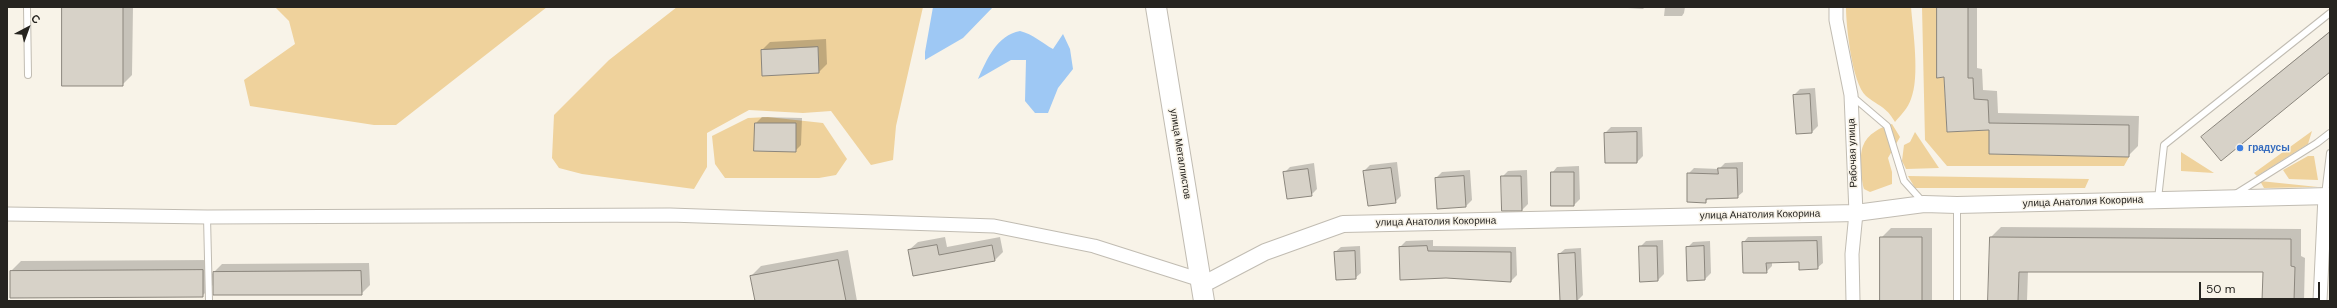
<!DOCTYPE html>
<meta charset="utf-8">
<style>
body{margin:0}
#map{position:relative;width:2337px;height:308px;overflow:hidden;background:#f8f3e8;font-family:"DM Sans",sans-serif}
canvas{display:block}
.frame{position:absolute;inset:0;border:8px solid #262420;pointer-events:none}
.north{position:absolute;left:8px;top:8px;width:40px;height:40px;-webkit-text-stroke:3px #f8f3e8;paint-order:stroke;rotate:41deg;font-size:11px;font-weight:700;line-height:16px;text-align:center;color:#262420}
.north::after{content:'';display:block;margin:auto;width:14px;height:18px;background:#262420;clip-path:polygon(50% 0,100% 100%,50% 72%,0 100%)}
.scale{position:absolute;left:2199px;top:282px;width:121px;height:18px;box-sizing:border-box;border:2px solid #262420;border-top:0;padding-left:5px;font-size:12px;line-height:14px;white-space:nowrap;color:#262420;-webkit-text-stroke:3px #f8f3e8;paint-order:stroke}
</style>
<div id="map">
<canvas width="2337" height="308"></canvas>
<div class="frame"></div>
<div class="north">С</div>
<div class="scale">50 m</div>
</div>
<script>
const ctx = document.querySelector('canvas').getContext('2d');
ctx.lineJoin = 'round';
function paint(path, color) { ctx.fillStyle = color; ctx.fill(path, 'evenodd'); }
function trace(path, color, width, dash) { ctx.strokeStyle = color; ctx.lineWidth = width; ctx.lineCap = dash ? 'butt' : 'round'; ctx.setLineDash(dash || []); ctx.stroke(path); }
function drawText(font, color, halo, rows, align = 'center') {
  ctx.font = font + ' "DM Sans",sans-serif'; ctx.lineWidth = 3; ctx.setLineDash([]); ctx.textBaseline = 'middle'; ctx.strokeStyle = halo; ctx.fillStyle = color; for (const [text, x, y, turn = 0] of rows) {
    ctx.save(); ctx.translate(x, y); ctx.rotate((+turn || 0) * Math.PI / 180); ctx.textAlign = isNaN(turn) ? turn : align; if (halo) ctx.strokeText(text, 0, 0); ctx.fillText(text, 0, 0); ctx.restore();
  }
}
paint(new Path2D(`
 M275,7H547L396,125H374L250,106L244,80L295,44L289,21Z
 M677,7H923L896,126L893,160L871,165L831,111L803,113L749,110L707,133V167L694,189L582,174L559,168L552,158L554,115L609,60Z
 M1846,7H1911C1913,31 1920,77 1911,99C1908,108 1901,115 1895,122C1886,106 1878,106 1866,96C1852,83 1846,26 1846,7Z
 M1922,7H1937V77H1944L1947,132L1989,130V154L2129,157L2124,166H1947L1925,140Z
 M768,117L823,123L847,159L836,175L819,178H725L715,164L712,136L748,118Z
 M1892,124L1900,137L1888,158L1892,172V184L1870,192L1864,189C1861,179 1859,155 1863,146C1867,134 1881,127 1892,124Z
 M2312,131L2308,144L2257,176L2254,173Z
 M1915,132L1939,168L1906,169L1902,161L1904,145L1910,142Z
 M2181,152L2214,173L2181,171Z
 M2308,156H2314L2318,180L2289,179L2283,170Z
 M1908,176L2089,179L2085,188H1915Z
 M2260,181L2318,187L2264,188Z`), '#efd29c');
paint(new Path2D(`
 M933,7H993L963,38L925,60V52Z
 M1020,31C1033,34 1042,43 1053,49L1063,34L1070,49L1073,69L1058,88L1048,113H1035L1025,101L1026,60H1011L978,79C987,59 997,35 1020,31Z`), '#9ec8f4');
paint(new Path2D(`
 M63,7H133L132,75L122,85Z
 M1612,7H1645L1643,9Z
 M1665,7H1685L1684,13L1682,16H1664Z
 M1938,7H1977V68L1982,69L1983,90L1997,91L1998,113L2139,116L2138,146L2128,156L1990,129L1944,76Z
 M2330,31V71L2203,137L2213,127Z
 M826,39L827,64L819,72L762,50L770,42Z
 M1815,88L1818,126L1812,132L1794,95L1800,89Z
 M762,117L802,118L801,145L795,151L756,123Z
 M1611,127H1642L1643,156L1637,162L1605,133Z
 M1397,162L1401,196L1395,202L1364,171L1370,165Z
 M1743,162V192L1737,197L1709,198L1705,202L1688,174L1694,168L1719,169L1725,163Z
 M1314,163L1317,189L1311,195L1284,173L1290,167Z
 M1579,166L1580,199L1574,205L1552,173L1557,167Z
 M1470,170L1472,200L1466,206L1436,178L1442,172Z
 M1527,170L1528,204L1522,210L1502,177L1508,171Z
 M2001,227L2301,229V256L2305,258L2304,301H2263L2264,271H2028L2027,301H1989L1991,237Z
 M1891,228H1932V301H1881V238Z
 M1822,236L1823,263L1817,268L1800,261L1772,262V266L1766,272L1743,243L1748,237Z
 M945,237L947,247L1000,237L1003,252L995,260L914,275L909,250L918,242Z
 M1433,240V246L1516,247L1517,275L1511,281L1400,247L1406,241Z
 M1663,240L1664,274L1658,280L1641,281L1640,247L1646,241Z
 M1710,241L1711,273L1705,279L1687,248L1693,242Z
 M1360,246L1361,273L1355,278L1335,252L1341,247Z
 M1581,248L1583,295L1577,301H1561L1559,254L1565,249Z
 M848,250L857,301H756L751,276L761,266Z
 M212,260V274L222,264L369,263L370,285L361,294L214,284L202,296L11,271L21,261Z`), '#0003');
const building = new Path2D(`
 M62,7H123V86H62Z
 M1937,7H1968V78H1973L1974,99L1988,100L1989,123L2129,125V157L1989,154V130L1947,132L1944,77L1937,78Z
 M2330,32V72L2221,161L2201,137Z
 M818,47L819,73L762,76L761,50Z
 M1810,94L1812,133L1796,134L1793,95Z
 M755,123H796V152L754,151Z
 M1637,132V163H1605L1604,133Z
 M1391,168L1396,203L1368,206L1363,171Z
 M1718,168H1737L1738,198L1706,199V203L1687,202V173L1718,174Z
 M1308,169L1312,196L1287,199L1283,172Z
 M1551,172H1574V206H1551Z
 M1464,176L1466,207L1437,209L1435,178Z
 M1501,176H1521L1522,211H1502Z
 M1880,237H1922V301H1880Z
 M1990,237L2291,239V266L2295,267L2294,301H2262L2263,272H2019L2018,301H1988Z
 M1817,241L1818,269L1799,270V262L1766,263L1767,273H1743L1742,242Z
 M937,245L939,255L992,245L995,261L913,276L908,250Z
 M1427,246L1428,251L1511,252V282L1446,278L1400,280L1399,247Z
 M1639,246H1657L1658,281L1640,282Z
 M1704,246L1705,280L1687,281L1686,247Z
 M1355,251L1356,279L1336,280L1334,252Z
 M1575,253L1577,301H1560L1558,254Z
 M838,260L846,301H755L750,276Z
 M203,270V297L10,298V271Z
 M361,271L362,295H213V272Z`);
paint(building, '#d7d2c8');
trace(building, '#8b867d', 1);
const service = new Path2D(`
 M27,7L28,75
 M1853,97L1887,126L1904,181L1923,202
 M2234,195L2317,143L2330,133
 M2325,195L2330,153
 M2158,199L2164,145L2330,13
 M1957,205V301
 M207,217L209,301`);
const minor = new Path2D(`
 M1836,7V20L1851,95L1856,213L1852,254L1853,301
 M7,214L207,217L670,215L994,226L1094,246L1201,280
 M2320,301L2325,196`);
const tertiary = new Path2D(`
 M1202,285L1265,252L1343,224L1856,213L1924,204L1957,205L2330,196`);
const primary = new Path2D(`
 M1156,7L1204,301`);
trace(service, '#c1bcb2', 8);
trace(minor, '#c1bcb2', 15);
trace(tertiary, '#c1bcb2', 18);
trace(primary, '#c1bcb2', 22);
trace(service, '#fff', 6);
trace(minor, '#fff', 13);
trace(tertiary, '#fff', 16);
trace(primary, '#fff', 20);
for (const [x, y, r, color] of [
 [2240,148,4,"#3f7fe0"]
]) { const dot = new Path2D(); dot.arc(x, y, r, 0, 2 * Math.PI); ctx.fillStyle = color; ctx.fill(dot); trace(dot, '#f8f3e8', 1.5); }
drawText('bold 10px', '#366cbe', '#f8f3e8', [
 ["градусы",2248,148]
], 'left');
drawText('10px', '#262420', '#f8f3e8', [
 ["Рабочая улица",1853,153,-92],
 ["улица Металлистов",1180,154,81],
 ["улица Анатолия Кокорина",2083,202,-2],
 ["улица Анатолия Кокорина",1760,215,-1],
 ["улица Анатолия Кокорина",1436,222,-1]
]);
</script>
